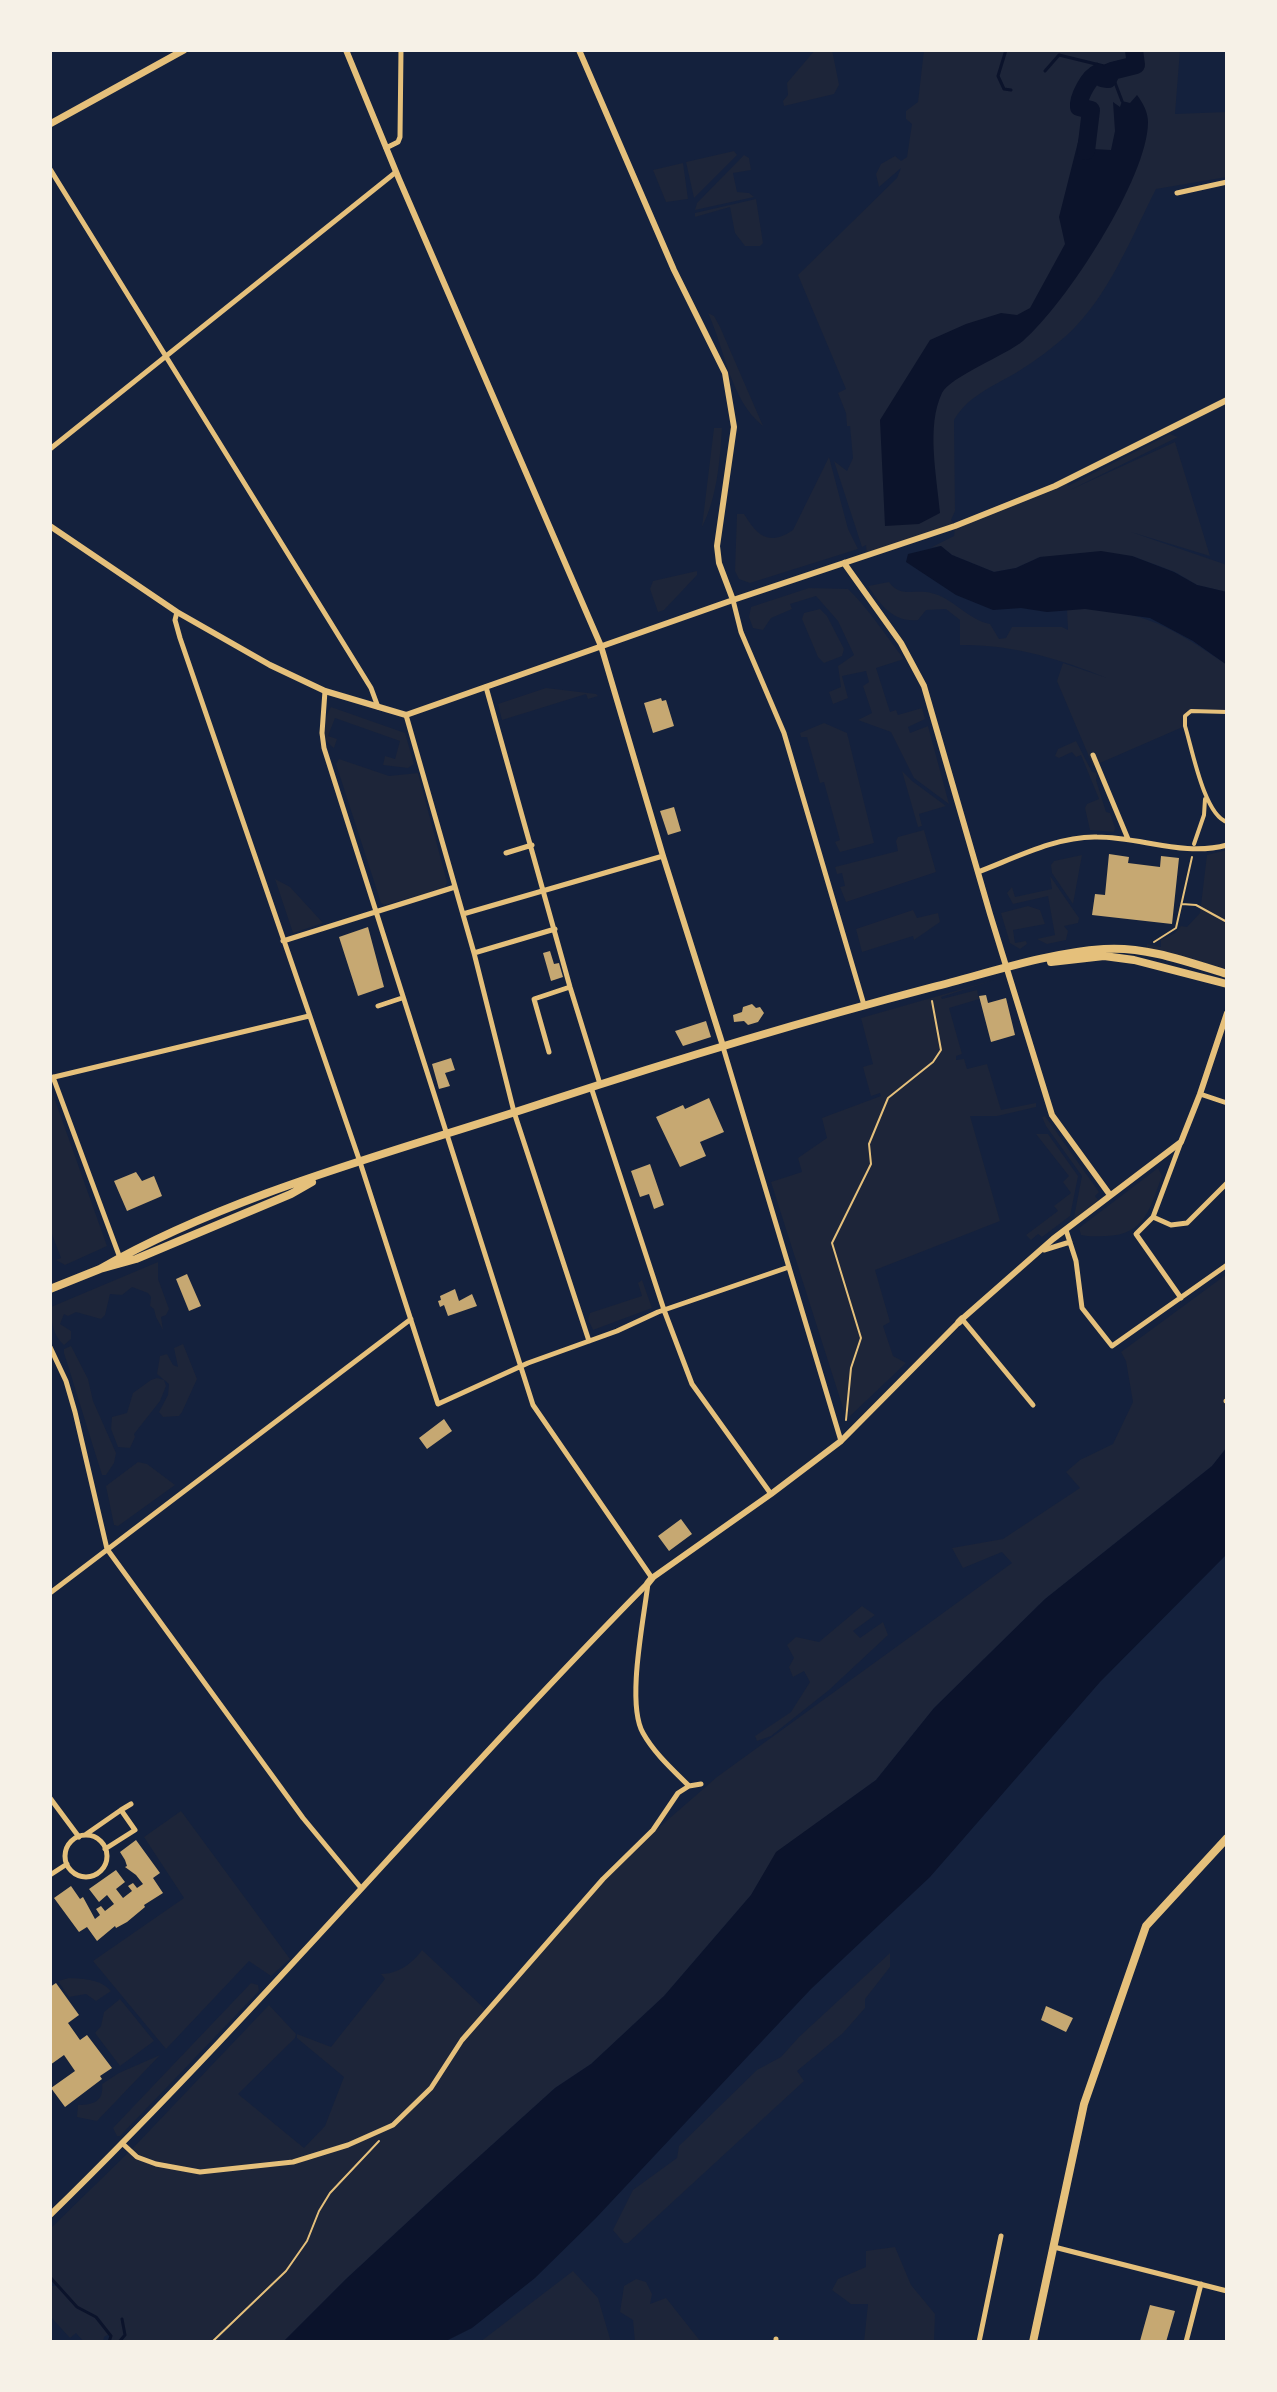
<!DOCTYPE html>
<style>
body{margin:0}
#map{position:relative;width:1277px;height:2392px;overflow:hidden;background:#14213d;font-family:Arial,sans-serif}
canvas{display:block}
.frame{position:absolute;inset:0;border:52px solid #f6f1e7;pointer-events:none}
</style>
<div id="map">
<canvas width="1277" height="2392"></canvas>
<div class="frame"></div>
</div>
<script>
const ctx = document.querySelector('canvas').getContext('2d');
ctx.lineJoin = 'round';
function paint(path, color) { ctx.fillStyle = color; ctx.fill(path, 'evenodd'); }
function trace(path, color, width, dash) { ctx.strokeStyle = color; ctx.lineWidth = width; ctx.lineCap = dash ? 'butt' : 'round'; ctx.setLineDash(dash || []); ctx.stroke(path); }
paint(new Path2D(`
 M815,50H832L839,85L834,94L784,106L783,101L788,95L787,83Z
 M924,50H1180L1175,114L1227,112V177L1156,189C1131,238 1108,298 1066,336C1052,348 1038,359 1022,369C997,385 969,394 954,420L955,511L951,520L956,526L1066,480L1068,486L1170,434L1178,437L1070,490L1175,442L1210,556L1131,532L1227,565V592L1197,585L1175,572L1132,556L1040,557L1016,568L994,572L952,555L941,546L930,548L954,536L955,527L867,556L866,545L862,547L834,461L847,471L853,458L850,426H847L846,413L838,393L846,389L798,275L897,178L901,168L879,187L876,174L881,164L895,156L901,161L907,157L912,124L906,119V111L918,102Z
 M734,151L737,155L694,198L686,162Z
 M744,155L749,158L751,170L733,173L737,192L749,193L754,197L695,210L697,203Z
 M683,163L688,199L666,202L653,170Z
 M756,199L763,243L760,246H745L735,233L730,207L695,217V213Z
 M708,313L714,316L720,327L763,426C730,400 725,349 708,313Z
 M714,428H722C720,460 717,498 702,527Z
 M829,457L848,529L858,549L750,583L739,579L735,571L737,514H744C757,535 768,547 793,530Z
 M697,571V575L664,610L658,612L650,589L653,581Z
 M889,582C900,598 915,589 931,593C952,597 968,620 990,624L999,639L1006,638L1012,627H1062L1068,630L1067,609C1137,606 1172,627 1227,665V712L1191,711L1185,716V726L1093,766L1057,681L1063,663L1107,678C1060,659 1011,644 960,645V620L946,609L926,610L918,620C893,623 880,604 868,586Z
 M809,588L848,589C869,609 886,636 904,659L876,668L890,712L896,710L898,715L922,708L925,719L908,727L910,733L928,726L949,804L914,778L891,732L858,720L872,713L863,686L869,682L866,671L842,676L848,698L833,704L829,692L841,687L838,666L854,655L838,621L816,596L790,604L792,609L771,618L763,630L753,628L749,617L751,607Z
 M820,609L827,616L844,649L842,656L824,663L818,657L802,619L804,613Z
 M546,688L596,694L598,696L588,699L586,694L502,720L498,704Z
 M331,707L405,733L414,764L408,768L383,765L385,756L395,759L400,741L335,718L328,736L337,739L334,748C319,738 323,720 331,707Z
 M824,723L847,733L874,843L844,851L840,852L835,842L840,840L824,782L820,783L807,737H801L800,733Z
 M1076,741L1092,772L1097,773L1096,780L1106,812L1110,813L1115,828L1114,832L1090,830L1085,808L1087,804L1099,799L1081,755L1076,757L1072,752L1059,758L1055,756L1058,749Z
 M339,759L389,776L418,773L447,882L445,888L385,905L381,903L336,764Z
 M902,771L912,781L946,806L919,814L922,826L918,827Z
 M924,830L936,872L846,902L840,887L845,886L842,873L837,874L835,867L898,851L896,841L898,837Z
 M1227,850V969L1147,948V944L1161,947V940L1175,933L1181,926L1187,927L1200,913L1207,855Z
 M1082,855L1073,904L1052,873L1051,865L1054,861Z
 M1050,876L1079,918L1078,923L1064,926L1068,931L1066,940L1047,944L1037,939L1055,935L1048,896L1013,904L1007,893L1012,887L1015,897L1052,889Z
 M275,879L290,887L323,923L293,933Z
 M1028,906L1040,910L1045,924L1013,930L1015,943L1026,941L1027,944L1020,949L1010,943L1001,913Z
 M913,910L917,918L938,913L940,922L914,940L913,936L862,952L856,929Z
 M994,980L941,997L942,999L977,990L979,999L949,1008L962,1054L956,1056V1060L964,1059L967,1069L987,1064L1001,1110L1036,1103V1107L997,1116H970L1000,1221L875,1270L890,1322L883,1326L893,1356L906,1363L849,1417V1412L844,1411L771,1182L802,1172L798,1158L827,1138L822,1118L881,1096L880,1093L871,1096L863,1067L873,1064L861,1018Z
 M51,1089L107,1246L65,1265L56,1260L61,1258L50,1229Z
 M1045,1116L1099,1192L1095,1196L1098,1200L1075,1219L1074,1217L1082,1176L1046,1126L1042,1117Z
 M1036,1134H1048L1078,1176L1070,1216L1042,1237L1038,1234L1031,1240L1026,1235L1058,1211L1054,1206L1071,1193L1063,1182L1069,1176Z
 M1158,1168L1162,1176C1150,1207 1146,1235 1106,1236C1097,1236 1089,1237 1081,1235L1079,1228Z
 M158,1262V1279L169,1309L166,1315L161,1317L163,1330L156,1317L154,1309L150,1306L151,1297L148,1293L132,1287L122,1295L110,1294L105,1315L101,1319L76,1312L68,1316L64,1314L60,1324L71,1331V1339L64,1345C53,1336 51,1321 51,1307Z
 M1227,1274V1447L1212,1466L1045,1599L934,1708L876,1780L777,1852L751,1895L664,1996L591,2064L555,2088L441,2191L346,2279L283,2342H109L111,2337L109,2334L104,2337L103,2342H84L76,2333L70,2338L50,2316V2286H59L50,2277V2229L133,2148L269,2005L296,2034L295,2038L238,2094L304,2148L325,2126L344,2077L297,2038V2034L331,2047L385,1979L381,1974C398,1974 413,1963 422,1950L487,2011L601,1878L717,1777L1012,1563L1002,1552L963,1568L952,1548L1003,1539L1080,1488L1066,1472L1080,1460L1113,1444L1133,1402L1126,1361L1121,1352Z
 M642,1280L652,1308L593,1330L588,1319L590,1313L642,1296L638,1283Z
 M183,1344L197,1379L182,1412L179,1416L163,1417L159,1412L168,1395L169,1384L157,1374L160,1356L167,1354L173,1365L178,1367L174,1348Z
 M71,1346L88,1379L93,1401L116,1453L114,1463L106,1475H102L64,1353V1349Z
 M157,1378L164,1380L166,1386L160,1401L134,1434L135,1437L130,1448L118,1447L111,1429L112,1417L127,1413L133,1393L151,1380Z
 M138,1462L147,1464L175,1485L118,1526L114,1525L106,1486Z
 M862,1606L875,1615L853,1631L860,1638L883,1622L888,1635L829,1690L771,1736L757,1741L755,1736L791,1712L810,1682L804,1671L793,1677L789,1667L794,1658L787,1645L796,1637L819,1642Z
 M181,1811L290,1959L271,1976L249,1961L166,2049L93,1961L184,1898L144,1837Z
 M890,1953V1967L865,1999V2008L843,2033L797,2071L804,2081L628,2243H624L613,2230L633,2190L677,2158L679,2146L757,2070L781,2057L799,2037Z
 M69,1978C85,1979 100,1979 111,1991L96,2001L86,1994L69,1997L58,1981Z
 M251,1983L258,1985L259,1991L120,2136H117L113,2128Z
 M120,1999L154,2041L120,2066L95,2033L101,2026L104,2012Z
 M160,2055L97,2121L77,2117L78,2105C94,2105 104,2101 102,2084L119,2073Z
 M895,2247L911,2285L935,2314L934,2342H864L868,2304H851L832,2290L838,2279L866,2267V2251Z
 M573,2271L598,2298L611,2342H480Z
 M636,2279L646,2282L652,2294L650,2304L666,2298L701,2342H635L633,2320L620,2312L624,2286Z`), '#1d2539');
paint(new Path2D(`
 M1137,95C1143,103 1148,112 1148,122C1148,178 1065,305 1023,341C1006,355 950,377 942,393C926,426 937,477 940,513L919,524L885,526L880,420L930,340L966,324L1001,313L1017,315L1030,308L1065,244L1059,217L1079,138L1089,129L1093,135L1092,149L1111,150L1115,131L1113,102L1120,107L1122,101L1130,103Z
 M941,546L952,555L994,572L1016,568L1040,557L1101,551L1132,556L1174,572L1197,585L1227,592V665L1193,641L1150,618L1085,609L1047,612L1021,608L993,610L956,595L906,562L908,554Z
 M1227,1447V1554L1100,1682L930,1877L811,1989L595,2219L535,2278L472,2328L444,2342H283L346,2279L441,2191L555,2088L591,2064L664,1996L751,1895L776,1852L876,1780L934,1708L1045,1599L1212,1466Z`), '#0b132b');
trace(new Path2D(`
 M1006,50L998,76L1004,89L1011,90
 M1100,65L1103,71L1109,67L1112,71
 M1045,71L1059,55L1104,66L1119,62
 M1093,74L1097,64
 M1108,79L1114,80L1122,101
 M50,2277L77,2307L96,2317L111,2336L109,2342
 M119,2342L125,2335L122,2319`), '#0b132b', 3);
trace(new Path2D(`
 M1086,151L1091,110L1079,107C1078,97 1089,77 1098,73L1102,78L1108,79L1112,71L1136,65L1134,50`), '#0b132b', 18);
paint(new Path2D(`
 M661,698L662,701L666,700L674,726L653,733L644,703Z
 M674,807L681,831L668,835L660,811Z
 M1109,854L1129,857L1128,863L1160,867L1161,856L1179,858L1172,924L1092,915L1095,894L1105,895Z
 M368,927L384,987L358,996L339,937Z
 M550,951L554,964L559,963L563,977L551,981L543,953Z
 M986,995L988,1003L1006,998L1015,1035L991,1042L979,996Z
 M752,1004L756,1008L760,1007L764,1013L758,1022L748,1025L744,1021L734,1022L733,1015L742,1012L743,1007Z
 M706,1021L711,1037L683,1046L675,1031Z
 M451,1058L455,1070L445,1073L450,1086L439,1089L432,1064Z
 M709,1098L724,1132L700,1142L706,1156L680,1167L656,1117L683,1105L685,1109Z
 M650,1164L664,1205L654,1209L649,1194L640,1197L631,1171Z
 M136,1172L142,1181L154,1176L162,1196L127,1211L114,1181Z
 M187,1274L201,1306L189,1311L176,1279Z
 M455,1289L459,1301L472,1294L477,1306L448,1316L444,1305L440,1307L438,1301L441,1300L440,1296Z
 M444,1419L452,1431L427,1449L419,1438Z
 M681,1519L692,1534L669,1551L658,1536Z
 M136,1840L160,1873L153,1878L163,1893L144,1905L145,1907L127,1922L116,1928L115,1926L97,1941L87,1927L79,1932L54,1898L71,1886L80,1899L83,1897L95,1919L100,1915L96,1909L101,1906L105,1911L114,1904L107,1895L99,1902L89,1889L116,1870L125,1882L116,1889L123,1898L132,1891L128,1886L133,1883L137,1888L143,1884L136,1875L125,1867L127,1866L125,1860L120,1852Z
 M56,1983L79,2015L68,2023L80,2040L87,2035L112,2068L100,2076L102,2079L65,2107L51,2088L75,2071L64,2055L50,2065V1987Z
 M1046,2006L1073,2018L1066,2032L1041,2020Z
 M1150,2305L1175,2311L1166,2342L1140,2341Z`), '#c6a872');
trace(new Path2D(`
 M1182,904L1196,905L1227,922
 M1154,942L1176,928L1192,857
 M846,1420L851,1368L861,1338L832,1243L871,1164L869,1144L888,1098L933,1062L941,1050L932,1001
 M212,2342L286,2271L307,2241L319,2211L330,2193L379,2141`), '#e5c07b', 2);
trace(new Path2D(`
 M1227,712L1191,711L1185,716V726C1192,748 1204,815 1227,822
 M1194,844L1204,815L1205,799`), '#e5c07b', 4);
trace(new Path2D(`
 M386,148L398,142L400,137L401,50
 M50,169L371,688L378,707
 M1177,193L1227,182
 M50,449L396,172
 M733,600L741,632L784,733L864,1005
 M177,612L175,620L180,638L360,1162L438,1404L528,1363L617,1331L658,1312L789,1267
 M486,687L570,987L600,1084
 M325,691L322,733L324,748L533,1405L652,1578
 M406,715L474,953L514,1112L589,1341
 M1093,755L1128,839
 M506,853L532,845
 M978,872C1015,858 1057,836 1097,837C1141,837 1184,857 1227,845
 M463,914L663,856
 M283,941L455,887
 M474,953L555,929
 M378,1006L402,998
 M723,1047L841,1441
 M549,1052L534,999L570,987
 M53,1077L120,1258
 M50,1078L309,1016
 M591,1087L664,1310L692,1384L771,1494
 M1200,1094L1227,1103
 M1153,1217L1171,1225L1187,1223L1227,1183
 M1066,1230L1076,1261L1082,1308L1112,1346L1227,1265
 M1044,1250L1070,1242
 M1181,1298L1136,1234L1153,1217L1181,1142
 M962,1319L1033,1405
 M50,1347L66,1381L75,1412L107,1549L303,1818L361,1888
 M1226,1401H1227
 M648,1583C644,1619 626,1703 643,1733C654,1753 673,1770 689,1786
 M50,1593L411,1319
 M50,1798L79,1837
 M121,1810L131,1804
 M85,1835L121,1810L135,1830L105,1849
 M65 1856a21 21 0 1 1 42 0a21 21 0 1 1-42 0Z
 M50,1875L67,1864
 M123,2144L137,2157L156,2164L200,2172L293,2162L348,2145L393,2125L431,2088L462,2040L603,1879L653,1830L678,1793L689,1786L701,1784
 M1054,2247L1227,2291
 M776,2339V2342
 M979,2342L1001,2236
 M1186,2342L1201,2284`), '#e5c07b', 5);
trace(new Path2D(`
 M346,50L399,179L601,646L663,856L723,1046
 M579,50L674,270L725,373L734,427L717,546L719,563L733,600
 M50,526L177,612L270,665L325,691L406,715L733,600L955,526L1055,486L1227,400
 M844,563L901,643L924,686L990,914L1052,1115L1110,1195
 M962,1319L1053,1239L1181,1142L1200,1094L1227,1013
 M652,1578L771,1494L841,1441L959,1322
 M50,2215C258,2012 444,1790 648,1583`), '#e5c07b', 6);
trace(new Path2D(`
 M50,124L184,50
 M959,1322L962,1319
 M648,1583L652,1578`), '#e5c07b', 7);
trace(new Path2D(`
 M1051,962L1104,956L1134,960L1227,984
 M100,1269C234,1192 399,1151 546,1102C674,1060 803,1021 933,987C989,973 1046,953 1104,949C1145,946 1188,962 1227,974
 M50,1289L100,1269L136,1259L291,1194L312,1182
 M1033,2342L1084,2104L1146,1926L1227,1838`), '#e5c07b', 8);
</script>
